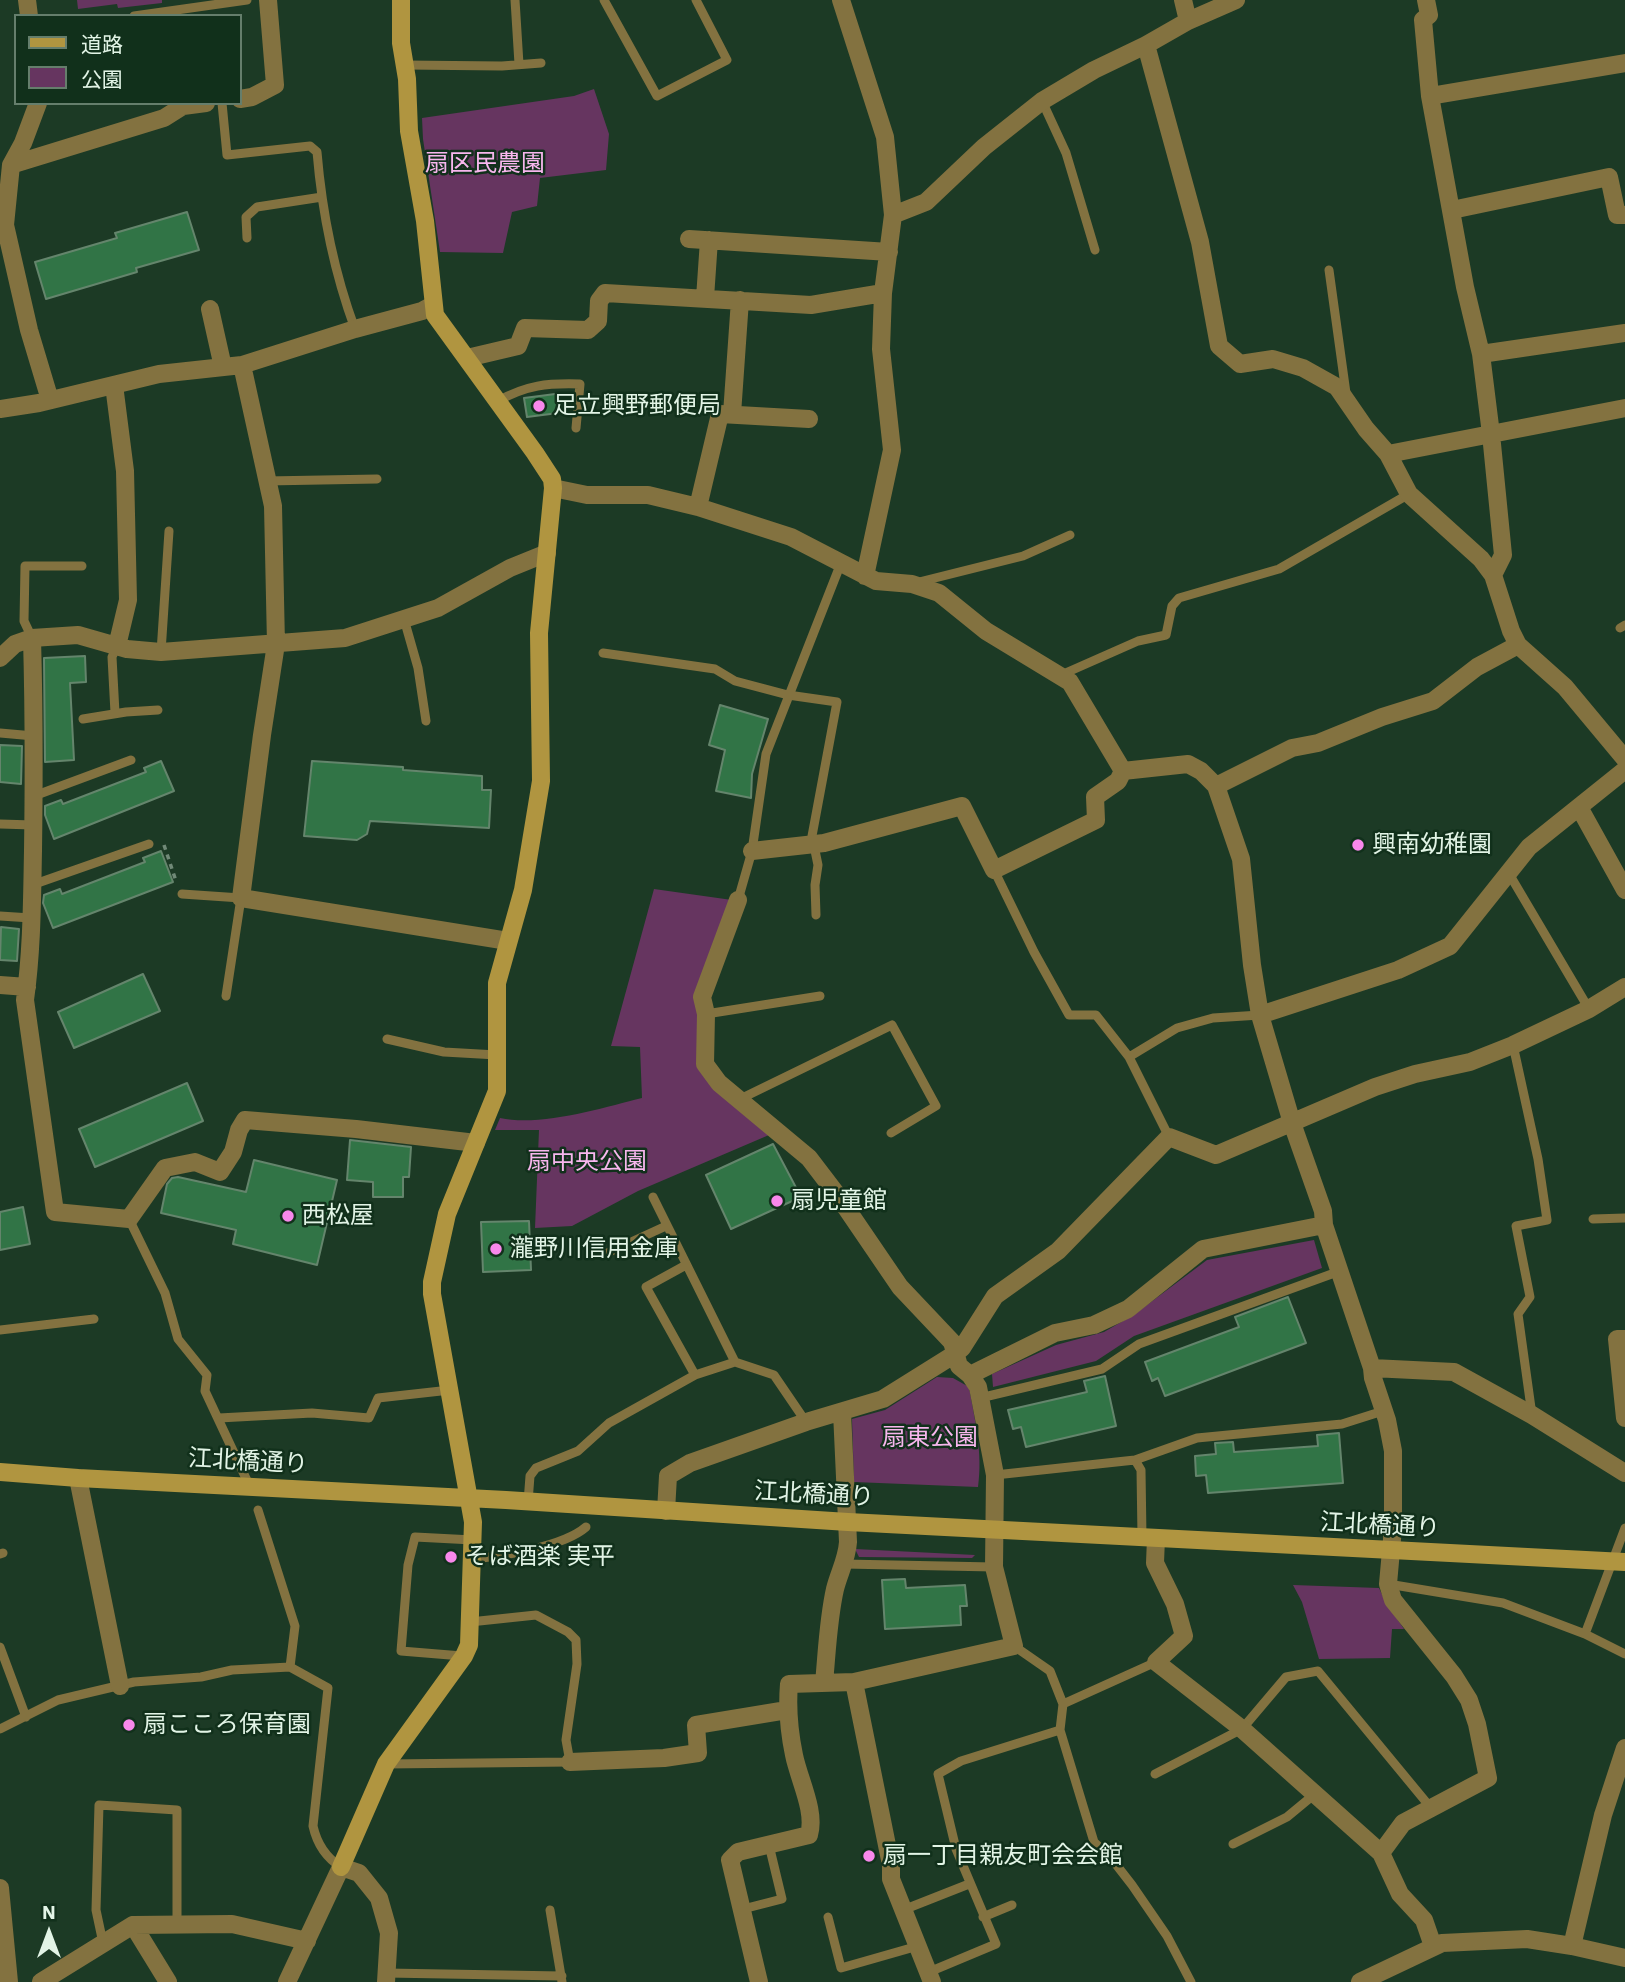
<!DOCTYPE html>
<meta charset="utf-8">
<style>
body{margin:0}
#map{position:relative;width:1625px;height:1982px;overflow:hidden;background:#1c3a25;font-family:"IBM Plex Sans","Noto Sans JP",sans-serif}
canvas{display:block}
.legend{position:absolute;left:14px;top:14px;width:228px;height:91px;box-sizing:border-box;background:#11301b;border:2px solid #657e6c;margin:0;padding:9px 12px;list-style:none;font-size:21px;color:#e2f4e6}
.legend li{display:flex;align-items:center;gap:14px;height:35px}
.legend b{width:35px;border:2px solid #657e6c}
.north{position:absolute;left:14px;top:1898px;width:70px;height:70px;-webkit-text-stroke:5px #11301b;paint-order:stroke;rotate:0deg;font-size:19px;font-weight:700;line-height:28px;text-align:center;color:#e2f4e6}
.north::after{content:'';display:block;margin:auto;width:24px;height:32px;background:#e2f4e6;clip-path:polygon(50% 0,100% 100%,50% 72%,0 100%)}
</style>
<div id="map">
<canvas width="1625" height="1982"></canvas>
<ul class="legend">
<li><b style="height:9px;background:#b09540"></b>道路</li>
<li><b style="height:19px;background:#663560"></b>公園</li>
</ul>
<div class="north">N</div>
</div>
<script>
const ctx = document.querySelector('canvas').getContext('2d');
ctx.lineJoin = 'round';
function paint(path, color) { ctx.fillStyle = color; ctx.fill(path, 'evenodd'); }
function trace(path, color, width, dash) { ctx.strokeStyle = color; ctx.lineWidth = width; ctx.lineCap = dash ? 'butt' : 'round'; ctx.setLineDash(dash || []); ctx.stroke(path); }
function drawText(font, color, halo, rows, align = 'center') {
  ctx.font = font + ' "IBM Plex Sans","Noto Sans JP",sans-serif'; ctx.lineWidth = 5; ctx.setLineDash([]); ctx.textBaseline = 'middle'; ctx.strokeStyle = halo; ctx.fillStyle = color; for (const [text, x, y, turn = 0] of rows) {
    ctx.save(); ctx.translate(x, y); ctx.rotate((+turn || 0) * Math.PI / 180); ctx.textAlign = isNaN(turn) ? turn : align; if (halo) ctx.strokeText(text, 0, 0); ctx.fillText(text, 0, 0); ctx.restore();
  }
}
paint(new Path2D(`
 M77,0H162V3L118,8L117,4L78,9Z
 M594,89L609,134L606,170L540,178L537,206L512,212L503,253L440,252L423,139L422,118L574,96Z
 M654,889L732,900L699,1017L698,1067L769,1135L638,1191L572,1226L535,1228L539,1130H495L500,1118C540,1127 602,1108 642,1098L640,1047L611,1046Z
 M1314,1240L1322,1268L1134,1336L1096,1361L993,1387L992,1374L1056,1345L1104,1332L1135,1314L1207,1260Z
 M937,1377L953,1378L969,1387C975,1421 983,1453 978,1487L854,1482L852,1419L885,1410Z
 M855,1549L975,1555L972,1558L859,1557Z
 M1293,1585L1379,1588L1386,1603L1404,1629H1392L1390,1658L1319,1659L1302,1602Z`), '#663560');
const building = new Path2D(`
 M187,212L199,250L136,268L137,272L46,299L35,262L117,238L115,233Z
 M563,393L566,412L527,417L524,398Z
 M85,656L86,682L70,683L74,760L45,762L44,658Z
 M720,705L768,719L752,774L751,798L716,791L725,750L709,745Z
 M0,745L22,746L21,784L0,782Z
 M161,761L174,791L54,839L45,815V806L61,800L63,804L146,772L144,768Z
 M312,761L403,767V770L482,776V790H491L489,828L370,821L367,834L357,840L304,836Z
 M161,851L173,882L53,928L43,903L44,895L60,889L62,894L145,862L143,858Z
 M1,927L19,929L17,961L0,960Z
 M143,974L160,1011L74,1048L58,1012Z
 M187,1083L203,1121L95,1167L79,1129Z
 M350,1140L411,1147L409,1177H403V1197H373V1182L347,1180Z
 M773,1144L801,1197L731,1229L706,1175Z
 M254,1160L337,1180L317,1265L233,1244L236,1230L161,1213L167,1184L172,1178L178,1177L246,1192Z
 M23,1207L30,1244L0,1250V1212Z
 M529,1221L531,1270L483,1272L481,1222Z
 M1288,1297L1306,1343L1165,1396L1158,1378L1152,1381L1145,1362L1239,1327L1235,1317Z
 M1105,1376L1116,1426L1026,1447L1021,1427L1013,1429L1008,1410L1087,1392L1084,1381Z
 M1339,1433L1343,1483L1208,1493L1206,1475L1196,1476L1195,1456L1216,1454L1215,1443L1233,1442L1234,1452L1318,1446L1317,1435Z
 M905,1579L906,1588L965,1585L967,1606H960L961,1625L885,1629L882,1580Z`);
paint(building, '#317446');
trace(building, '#64856c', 2);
trace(new Path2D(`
 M164,845L176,881`), '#708977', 3.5, [5, 5]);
trace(new Path2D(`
 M515,0L519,64
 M604,0L657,96L727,60L696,0
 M134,16L247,0
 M405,65L502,66L541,63
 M1042,101L1066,153L1095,250
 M222,103L227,155L310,146L317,152C322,212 334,272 355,329
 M247,238L246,217L257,207L322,197
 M1329,270L1346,393
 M498,401C527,385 547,383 580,384L576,428
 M266,481L377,479
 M919,582L1023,556L1070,535
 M404,619L418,668L426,721
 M1620,628L1625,625
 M32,638L24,621L25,566H82
 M161,652L169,531
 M603,653L715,669L735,681L788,695L837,702L812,836L818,865L815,885L816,915
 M1061,675L1138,641L1166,635L1172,606L1179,598L1279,569L1409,494
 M115,713L112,657L117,646
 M83,719L126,712L158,710
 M0,733L34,736
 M34,796L131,760
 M0,824L33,825
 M994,870L1034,952L1069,1015H1096L1129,1057L1169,1137
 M1508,872L1589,1009
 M32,885L149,844
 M182,894L241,898L226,996
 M738,900L752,851L766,754L841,563
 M0,916L31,918
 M706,1014L820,996
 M387,1039L444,1052L497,1055
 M1513,1045L1538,1159L1547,1220L1516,1226L1530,1297L1518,1314L1532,1415
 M1129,1057L1177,1028L1213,1018L1260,1015
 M738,1100L892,1025L936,1106L891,1133
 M653,1197L735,1362
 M129,1219L165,1293L178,1339L207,1375L205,1391L250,1487
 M1593,1219L1625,1218
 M605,1254L666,1226
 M686,1265L646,1287L695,1375
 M0,1330L94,1319
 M980,1398L1102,1369L1139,1344L1340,1271
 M219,1418L312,1413L369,1418L378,1398L450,1390
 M1135,1460L1197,1438L1342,1424L1383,1411
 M995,1475L1135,1460L1141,1470L1142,1537
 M528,1502L530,1476L536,1468L578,1451L609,1423L695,1375L735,1362L774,1375L806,1422
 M258,1510L295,1626L290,1667
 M0,1554L3,1553
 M472,1559C503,1556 563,1547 586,1527
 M844,1564L994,1567
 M1388,1584L1503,1603L1585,1634L1625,1654
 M1585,1634L1625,1528
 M1014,1646L1050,1671L1063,1704L1060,1730L1094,1842L1111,1858L1132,1885L1167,1936L1191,1982
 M0,1647L26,1717
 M462,1656L401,1651L408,1565L415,1537L473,1540
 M1063,1704L1156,1662
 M0,1729L58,1700L134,1682L201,1677L232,1670L290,1667L328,1688L313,1826C317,1844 325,1857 341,1867
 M387,1764L570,1762L566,1740L577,1664L576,1640L568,1632L536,1615L470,1622
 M1155,1774L1242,1729L1286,1677L1318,1671L1431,1808
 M1233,1844L1287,1817L1316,1793
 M743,1909L782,1899L769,1845
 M550,1910L562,1982
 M903,1910L969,1884
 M828,1917L841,1968L918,1946
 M983,1917L1012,1905
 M103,1943L96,1910L99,1805L177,1810V1924
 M929,1972L996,1944L956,1849L938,1774L961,1761L1060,1730
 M386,1973L562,1976`), '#837240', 9);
trace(new Path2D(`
 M27,0L29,16
 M841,0L885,137L893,215L883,293L881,349L892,450L865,576
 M1183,0L1188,21
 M1426,0L1429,15L1423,20L1430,96L1465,287L1481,354L1491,434L1503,555L1493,575
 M1146,45L1200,242L1219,346L1240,364L1273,359L1303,368L1337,387L1366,429L1388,454L1409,494L1481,559L1493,575L1511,631L1518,645L1565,687L1625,759
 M1430,96L1625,63
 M240,99L252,97L275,85L268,0
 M38,103L23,143L11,165L5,225L29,330L50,400
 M11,165L164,118L183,106L206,103
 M1452,210L1609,177L1617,215H1625
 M893,215L926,202L984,147L1042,101L1094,70L1146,45L1188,21L1236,0
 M689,239L889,252
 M705,298L709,240
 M210,309L223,367
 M1481,354L1625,333
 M467,358L518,346L525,328L588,330L598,321L599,301L605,293L811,305L883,293
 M242,365L273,506L276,644L262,735L241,898L508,941
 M114,385L125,471L128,600L117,646
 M0,409L39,403L159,374L242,365L355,329L422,311L433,305
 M732,414L740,300
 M1388,454L1625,408
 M553,488L587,495H648L698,507L791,537L876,581L912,584L939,593L986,631L1070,682L1123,771L1188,764L1201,771L1216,786L1241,859L1252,965L1260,1015L1292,1123L1323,1211L1324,1225L1372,1368L1373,1378L1387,1420L1393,1451V1528L1388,1584L1393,1600L1454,1676L1469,1700L1477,1724L1488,1778L1403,1823L1381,1853
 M698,507L720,414L809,419
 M32,638C34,709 34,780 33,851C32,900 32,950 25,1000L55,1212L129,1219L165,1168L195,1162L220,1172L233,1152L239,1130L245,1120L356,1129L476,1143
 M0,658L15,644L32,638L78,635L127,649L161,652L345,638L438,608L510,568L547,553
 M1216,786L1292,748L1318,743L1382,717L1433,701L1477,667L1518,645
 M1579,807L1625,890
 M752,851L824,843L962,806L994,870L1096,820L1095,797L1118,781L1123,771
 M738,900L702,997L706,1014L705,1064L719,1083L809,1158L838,1196L900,1287L952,1342L959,1366L970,1375L978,1387L995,1475L994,1567L1014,1646L854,1682L789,1684C787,1708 789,1731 794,1755C799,1780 816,1811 809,1835L738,1852L730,1860L759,1982
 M0,985L27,987
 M1260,1015L1398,970L1450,946L1529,847L1625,770
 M1625,1339H1617L1625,1418
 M1372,1368L1454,1372L1532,1415L1625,1473
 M970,1375L1055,1333L1094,1325L1128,1309L1203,1249L1324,1225
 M78,1478L120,1686
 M666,1511L668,1476L690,1463L806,1422L883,1399L955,1354L962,1348L995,1296L1058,1251L1169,1137L1216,1155L1375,1087L1415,1074L1470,1062L1513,1045L1589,1009L1625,987
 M1156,1538L1155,1563L1175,1604L1184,1636L1156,1662L1242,1729L1381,1853L1400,1894L1424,1920L1433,1946
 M854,1682L891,1865V1879L932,1982
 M824,1683C827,1652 828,1620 835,1589C839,1573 847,1559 848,1542L842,1412
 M570,1762L664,1758L698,1753L696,1725L787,1710
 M0,1888L9,1982
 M133,1925L168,1982
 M1572,1946L1603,1815L1625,1748
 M41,1982L133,1925L232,1924L307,1941
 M287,1982L341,1867L359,1873L379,1898L389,1933L386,1982
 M1360,1982L1442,1943L1527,1939L1572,1946L1625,1958`), '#837240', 18);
trace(new Path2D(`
 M0,1472L78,1478L506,1500L848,1522L1625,1562
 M341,1867L386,1764L464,1656L469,1645L473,1522L432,1294V1282L447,1214L497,1091V983L523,890L541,781L539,633L553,488L552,479L535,453L435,315L425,221L409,131L407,79L401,43V0`), '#b09540', 18);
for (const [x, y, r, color] of [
 [539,406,7,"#f888eb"],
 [1358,845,7,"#f888eb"],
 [777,1201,7,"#f888eb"],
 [288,1216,7,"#f888eb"],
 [496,1249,7,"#f888eb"],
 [451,1557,7,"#f888eb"],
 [129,1725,7,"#f888eb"],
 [869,1856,7,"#f888eb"]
]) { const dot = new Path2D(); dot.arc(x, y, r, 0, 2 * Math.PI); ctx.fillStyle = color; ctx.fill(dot); trace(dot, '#11301b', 2.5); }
drawText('24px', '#f7b6ed', '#11301b', [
 ["扇区民農園",485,164],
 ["扇中央公園",587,1162],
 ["扇東公園",930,1438]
]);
drawText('24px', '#e2f4e6', '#11301b', [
 ["足立興野郵便局",553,406],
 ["興南幼稚園",1372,845],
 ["扇児童館",791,1201],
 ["西松屋",302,1216],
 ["瀧野川信用金庫",510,1249],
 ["そば酒楽 実平",465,1557],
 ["扇こころ保育園",143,1725],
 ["扇一丁目親友町会会館",883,1856]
], 'left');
drawText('24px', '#e2f4e6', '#11301b', [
 ["江北橋通り",248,1462,3],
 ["江北橋通り",814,1495,3],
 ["江北橋通り",1380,1526,3]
]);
</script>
